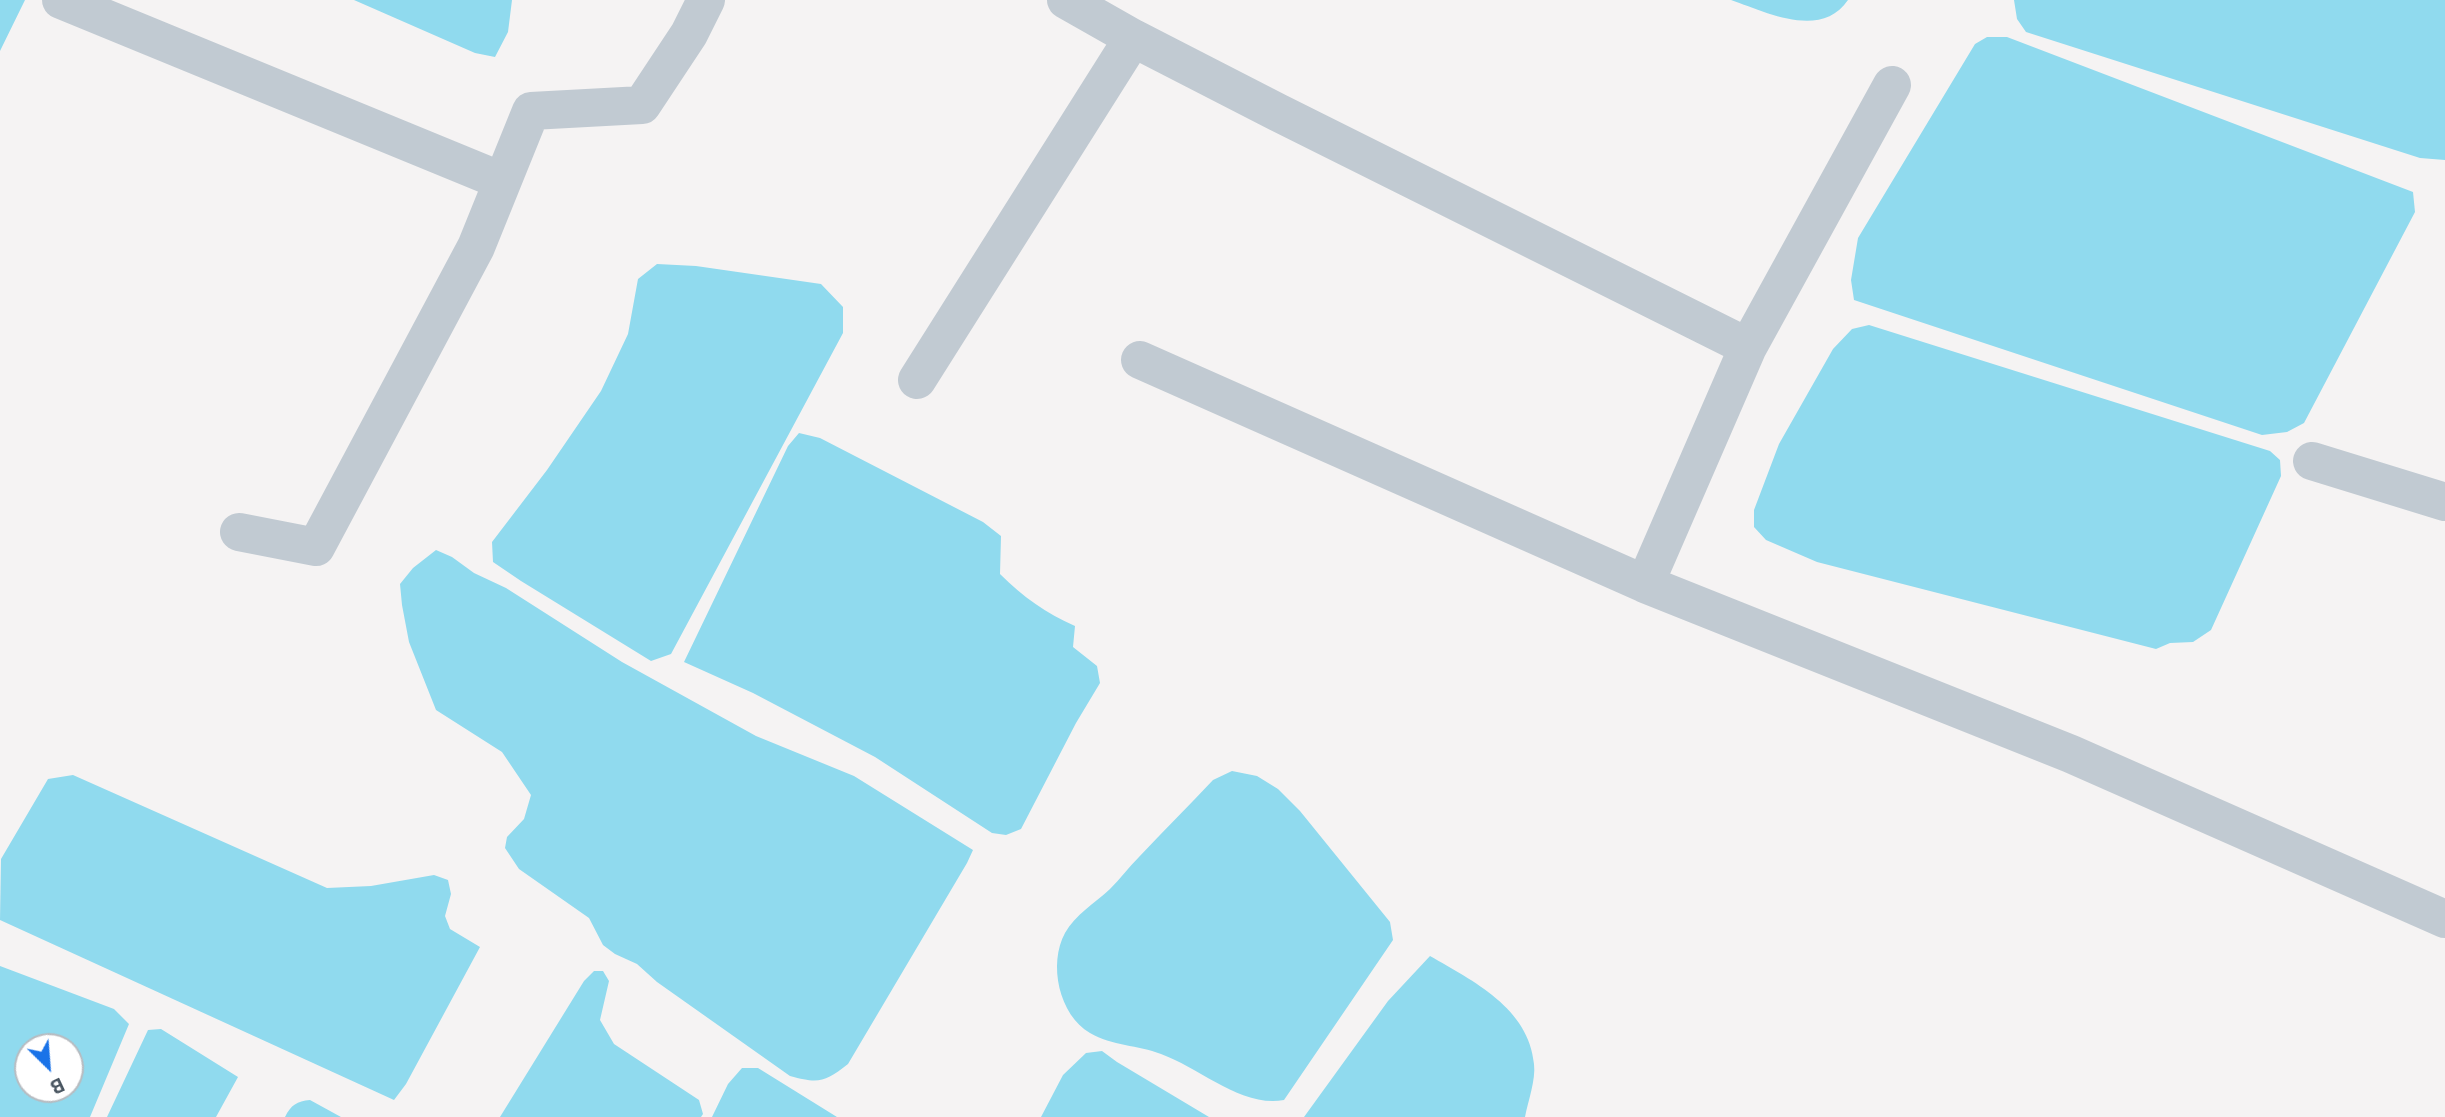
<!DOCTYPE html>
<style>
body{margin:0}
#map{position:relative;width:2445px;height:1117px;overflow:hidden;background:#f5f3f3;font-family:Inter,sans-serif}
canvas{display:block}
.north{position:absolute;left:14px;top:1033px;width:70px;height:70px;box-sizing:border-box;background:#fff;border:2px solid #b7bbc0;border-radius:50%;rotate:155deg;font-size:19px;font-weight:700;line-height:28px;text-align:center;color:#4a5661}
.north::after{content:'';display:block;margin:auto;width:24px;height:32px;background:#1a73e8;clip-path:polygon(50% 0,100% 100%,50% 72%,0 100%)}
</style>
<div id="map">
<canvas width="2445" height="1117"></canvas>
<div class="north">B</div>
</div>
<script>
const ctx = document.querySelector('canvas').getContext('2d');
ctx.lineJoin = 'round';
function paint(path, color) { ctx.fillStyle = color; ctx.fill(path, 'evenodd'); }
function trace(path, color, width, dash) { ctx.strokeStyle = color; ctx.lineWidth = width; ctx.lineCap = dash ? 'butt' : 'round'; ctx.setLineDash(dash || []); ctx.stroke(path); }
paint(new Path2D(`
 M0,0H25L0,51Z
 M354,0H512L508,32L495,57L475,53Z
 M1731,0H1848C1821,40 1766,12 1731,0Z
 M2014,0H2445V160L2420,158L2026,32L2017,19Z
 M1987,37H2007L2413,192L2415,212L2304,423L2287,432L2262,435L1854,300L1851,280L1858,238L1975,44Z
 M657,264L696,266L821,284L843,307V333L671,654L651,661L521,581L493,562L492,542L547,470L601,391L628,334L638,279Z
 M1869,325L2270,451L2280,460L2281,476L2211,630L2193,642L2170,643L2156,649L1817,562L1766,540L1754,527V510L1779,444L1833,349L1852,329Z
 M799,433L820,438L983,522L1001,536L1000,574C1023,597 1046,613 1075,626L1073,647L1097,666L1100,683L1076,723L1021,829L1006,835L992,833L875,757L753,693L684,662L788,446Z
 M436,550L452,557L474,573L506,588L622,662L756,736L854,776L973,850L967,863L848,1064C825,1082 819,1084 790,1076L657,982L637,964L615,954L603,945L589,918L519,869L505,848L507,837L524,819L531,795L502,752L436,710L409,642L402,605L400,584L413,568Z
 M1232,771L1257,776L1278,789L1300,811L1390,922L1393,940L1284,1100C1242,1108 1200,1068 1161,1054C1138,1045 1112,1046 1090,1033C1059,1015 1048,964 1065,933C1075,915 1095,903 1110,889C1120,879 1129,867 1139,857C1163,831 1189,806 1213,780Z
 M73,775L327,888L371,886L434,875L448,880L451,894L445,916L450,929L480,947L406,1084L394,1100L0,920L1,859L48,779Z
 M1430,956C1473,981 1529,1008 1534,1064C1536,1080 1528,1101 1525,1117H1304L1388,1001Z
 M0,966L114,1009L129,1024L90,1117H0ZM28,1047H70V1089H28Z
 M594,971H603L609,981L600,1020L614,1044L699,1100L703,1114L701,1117H500L584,981Z
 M161,1029L238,1077L216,1117H107L148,1030Z
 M1102,1051L1117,1062L1209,1117H1041L1063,1075L1086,1053Z
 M742,1068H758L837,1117H712L728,1084Z
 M310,1100L341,1117H285C291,1105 297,1101 310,1100Z`), '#90daee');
trace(new Path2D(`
 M61,0L502,181
 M1066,0L1133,38L1277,112L1748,347
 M1140,360L1645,584L2071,754L2445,919
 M917,380L1133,38
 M2312,461L2445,502
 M239,532L316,547L476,247L531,111L642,105L689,34L706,0
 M1645,584L1748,347L1892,85`), '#c1cad2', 38);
</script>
